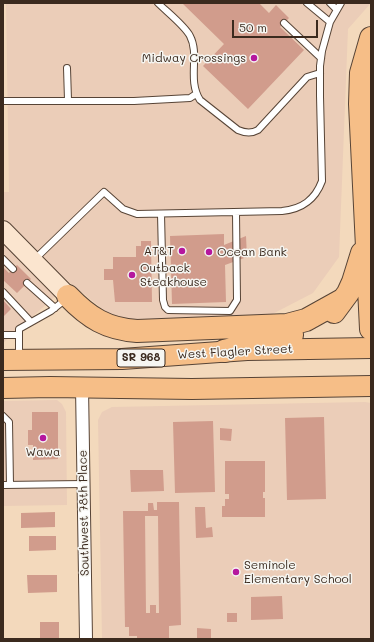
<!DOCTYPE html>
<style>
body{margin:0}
#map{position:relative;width:374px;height:642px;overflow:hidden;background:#f3d9bc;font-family:Mali,sans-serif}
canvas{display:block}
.frame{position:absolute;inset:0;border:4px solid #3b2a1e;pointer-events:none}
.scale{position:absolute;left:232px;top:20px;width:86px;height:18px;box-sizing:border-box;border:2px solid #3b2a1e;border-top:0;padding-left:5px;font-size:12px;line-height:14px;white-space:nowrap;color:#3b2a1e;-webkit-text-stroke:3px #f6f6f2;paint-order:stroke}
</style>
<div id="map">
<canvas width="374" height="642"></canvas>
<div class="frame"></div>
<div class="scale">50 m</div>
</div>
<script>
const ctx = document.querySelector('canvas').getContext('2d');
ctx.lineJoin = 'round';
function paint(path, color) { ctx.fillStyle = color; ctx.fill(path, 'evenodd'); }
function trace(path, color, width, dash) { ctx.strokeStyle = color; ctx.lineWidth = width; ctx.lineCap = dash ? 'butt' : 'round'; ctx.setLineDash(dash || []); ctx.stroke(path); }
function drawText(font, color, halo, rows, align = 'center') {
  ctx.font = font + ' Mali,sans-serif'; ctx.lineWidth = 3; ctx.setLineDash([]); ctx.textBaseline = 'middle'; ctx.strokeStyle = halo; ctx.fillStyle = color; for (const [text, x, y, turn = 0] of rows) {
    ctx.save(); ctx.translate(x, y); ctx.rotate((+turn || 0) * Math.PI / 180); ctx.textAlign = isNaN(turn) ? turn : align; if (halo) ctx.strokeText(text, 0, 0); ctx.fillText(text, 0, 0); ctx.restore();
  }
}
paint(new Path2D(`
 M6,3H371L348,29L339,257L313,293L255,323L125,327L70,283L3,343V192H9Z
 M57,400L62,404L66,412L67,505L3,506V401Z
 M365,402L371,403V639H102L98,420L102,412L112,407Z`), '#ebcdb8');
paint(new Path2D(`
 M182,3H259L269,13L276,5L289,18L280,27L304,50L248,109L203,66L224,44Z
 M224,234V245L246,236L247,257L225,265L226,302L172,304L170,236Z
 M141,241H151L152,302H115L113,280H104V269H113V257H136V246H141Z
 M17,265L31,279L17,293L3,280V267L9,273Z
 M3,300L11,309L3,317Z
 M32,412H58V459L33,460V445H28V430H32Z
 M324,417L326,499L287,500L285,418Z
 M213,421L215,492L175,493L173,422Z
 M220,428L232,429L231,441L220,440Z
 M225,461H265V492H263V498H265V517H222V506H225V499H229V494H225Z
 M130,470H163L164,491L131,492Z
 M157,502H179L181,625L169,626V639H137V636H129V627H125L123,511H148V503H153L154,510H157ZM145,516H158L159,613H156V605H150V613H146Z
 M195,507H205L206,528L212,527L213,537L196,538Z
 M55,512V527L21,528V513Z
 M29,536H56V550L29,551Z
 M27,575H57V592L28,593Z
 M282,596L283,619L251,620V597Z
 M227,613H237V622H227Z
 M40,622H59V639H40Z
 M197,628L211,629V639H197Z`), '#d19c8c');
const lane = new Path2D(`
 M158,3C167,12 185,26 190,36C200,55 187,80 200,100L238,130C245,133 251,134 258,130L307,77L320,73
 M307,3L330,22
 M330,3L336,9
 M284,23L321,58
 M67,68L68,100
 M3,101H134L190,98L196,94
 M161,214L163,300L165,307L168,310L230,311L237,300L236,213
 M3,259L13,269
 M35,259L104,192L123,209L137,214L282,211C302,209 315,200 322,181L320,96V66L322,51L330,22L341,3
 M27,283L55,308
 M3,292L31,322
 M3,335H19
 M19,358V329L51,311L66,299
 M3,416L9,422L10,485
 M3,485L83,484`);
const street = new Path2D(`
 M82,387L86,639`);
const secondary = new Path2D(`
 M3,230L68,296`);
const primary = new Path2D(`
 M3,360L122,359L247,350L371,348
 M3,388L50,387L192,389L371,386`);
const highway = new Path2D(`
 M371,38L361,73L360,104L371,329
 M68,296C89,318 107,329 137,331L287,325L306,320L342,300
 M334,312L348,293L353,282L362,253
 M224,351L292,335`);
trace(lane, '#574436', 8);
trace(street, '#574436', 14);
trace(secondary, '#574436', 20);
trace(primary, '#574436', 22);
trace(highway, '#574436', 24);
trace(lane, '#fff', 6);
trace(street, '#fff', 12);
trace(secondary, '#fbe5cf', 18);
trace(primary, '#f6be87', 20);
trace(highway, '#f6be87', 22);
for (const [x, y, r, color] of [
 [254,58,4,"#b5179e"],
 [182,251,4,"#b5179e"],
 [209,252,4,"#b5179e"],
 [132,275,4,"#b5179e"],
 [43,438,4,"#b5179e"],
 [236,572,4,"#b5179e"]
]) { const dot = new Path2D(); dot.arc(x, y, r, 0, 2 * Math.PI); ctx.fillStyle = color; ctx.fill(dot); trace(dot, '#f6f6f2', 1.5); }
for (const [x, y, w] of [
 [141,358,48]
]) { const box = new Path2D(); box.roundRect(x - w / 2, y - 9, w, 18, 3); ctx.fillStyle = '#f6f6f2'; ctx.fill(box); trace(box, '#3b2a1e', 1); }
drawText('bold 11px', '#3b2a1e', null, [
 ["SR 968",141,358]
]);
drawText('12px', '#3b2a1e', '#f6f6f2', [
 ["Midway Crossings",246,58,"right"],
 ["AT&T",174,251,"right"],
 ["Ocean Bank",217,252],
 ["Outback",140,268],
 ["Steakhouse",140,282],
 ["Wawa",43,452,"center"],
 ["Seminole",244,565],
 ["Elementary School",244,579]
], 'left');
drawText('12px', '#3b2a1e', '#f6f6f2', [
 ["West Flagler Street",235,352,-3],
 ["Southwest 78th Place",84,513,-91]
]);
</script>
